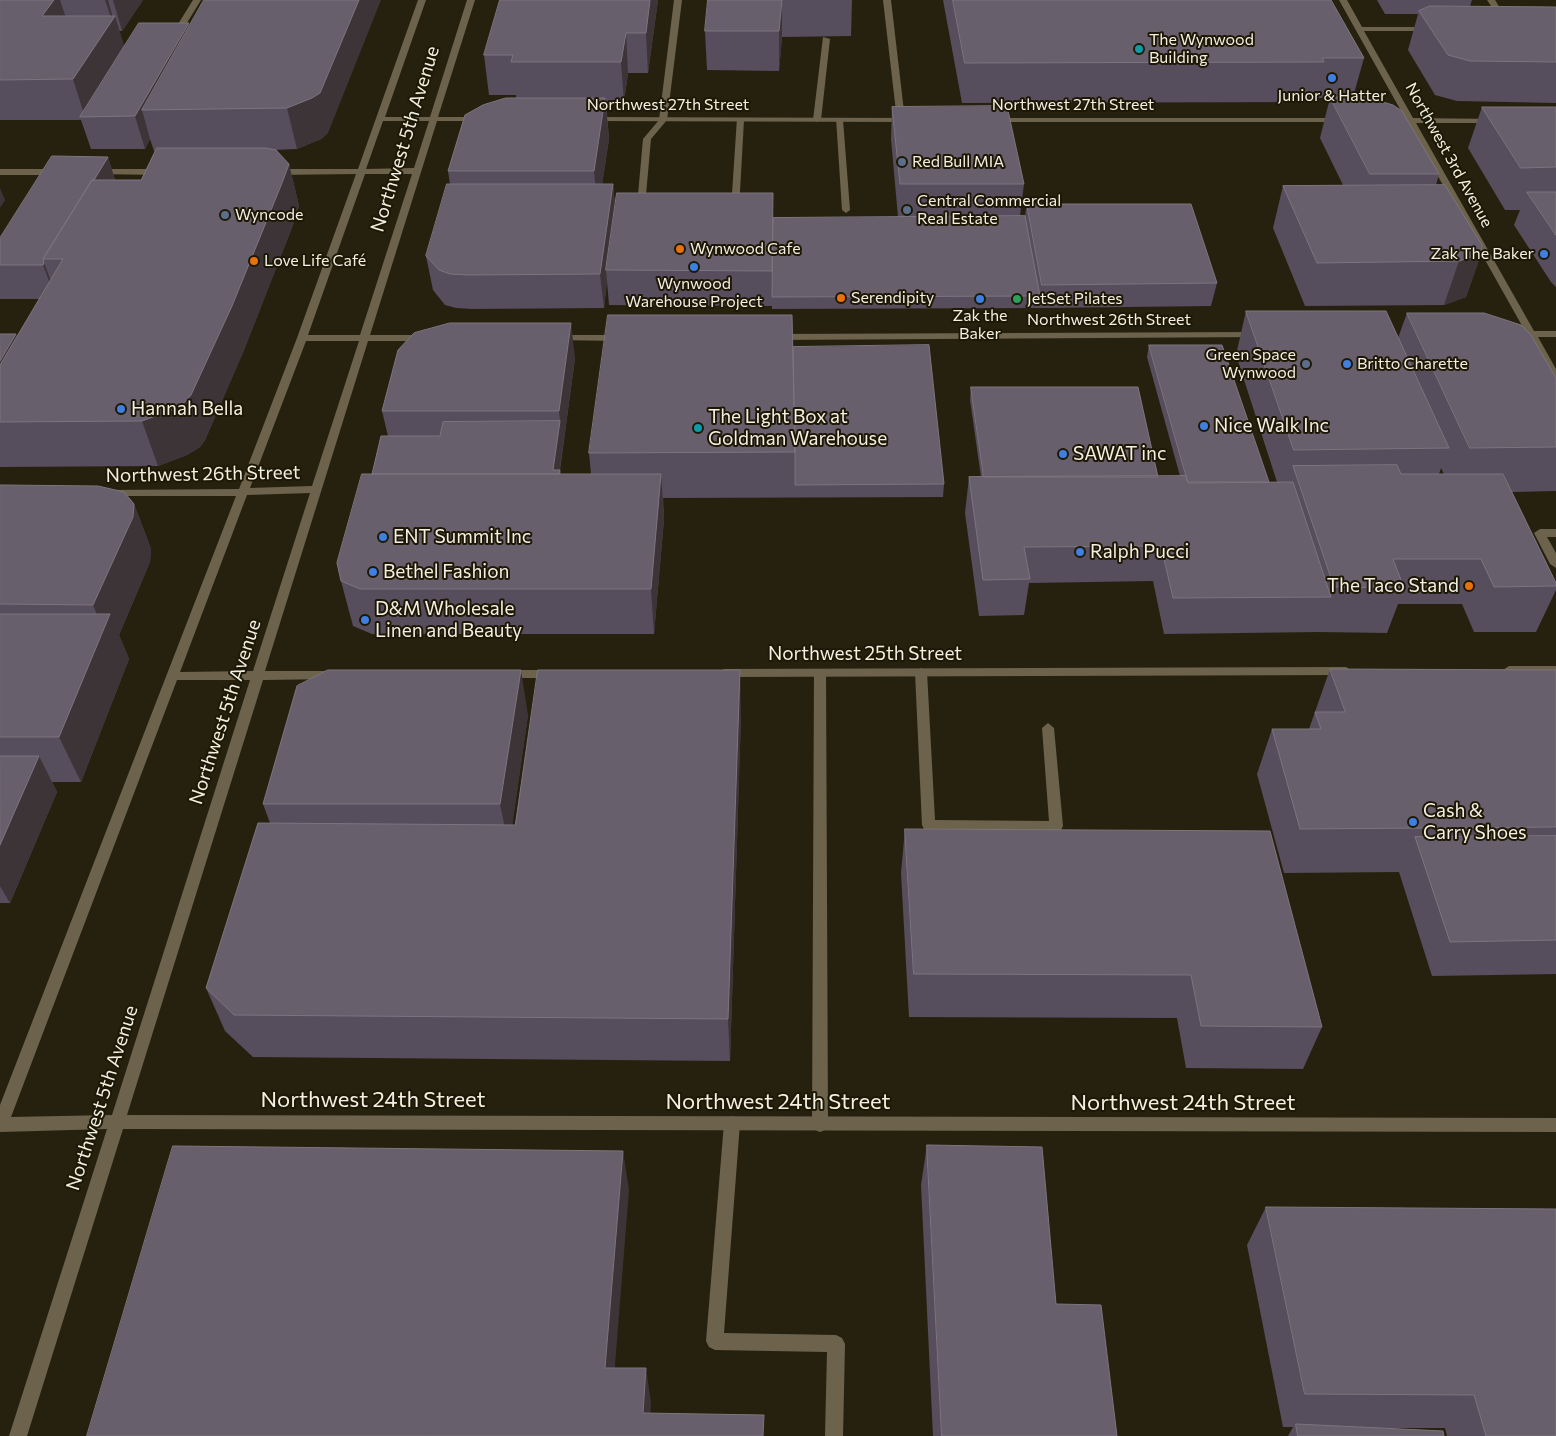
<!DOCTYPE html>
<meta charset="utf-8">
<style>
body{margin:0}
canvas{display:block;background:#26210e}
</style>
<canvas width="1556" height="1436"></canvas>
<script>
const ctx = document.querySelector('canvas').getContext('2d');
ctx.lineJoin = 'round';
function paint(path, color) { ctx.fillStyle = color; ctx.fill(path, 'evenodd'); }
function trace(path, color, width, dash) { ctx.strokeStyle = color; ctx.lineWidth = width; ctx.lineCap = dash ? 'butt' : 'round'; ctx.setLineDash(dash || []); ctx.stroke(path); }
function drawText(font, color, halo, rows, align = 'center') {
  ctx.font = font + ' Commissioner,sans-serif'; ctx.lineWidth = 4; ctx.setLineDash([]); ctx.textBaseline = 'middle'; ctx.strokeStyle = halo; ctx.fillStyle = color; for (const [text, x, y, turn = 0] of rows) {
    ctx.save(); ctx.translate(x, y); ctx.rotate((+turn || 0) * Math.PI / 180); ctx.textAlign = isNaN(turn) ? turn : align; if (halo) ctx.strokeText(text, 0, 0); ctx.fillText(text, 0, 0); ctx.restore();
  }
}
paint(new Path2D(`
 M193,0H201L182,31H176L175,29Z
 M674,0H682L667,120L651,139L645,206L641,209L637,206L643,139L659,120Z
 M883,0H891L905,120L901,122L897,120Z
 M1487,0H1495L1500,8L1512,10L1508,12H1495Z
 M823,37L830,39L821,120L817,122L813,120Z
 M737,118L744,120L739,209L735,212L731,209Z
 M836,118L843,120L850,210L846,213L842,210Z
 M1540,529H1556V537H1547L1556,553V568L1550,564L1534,533Z
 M921,668L927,672L935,820L1049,821L1042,728L1048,723L1054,728L1063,826L1061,830L924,829L922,825L915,672Z
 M820,669L826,673L828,1125L825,1130L820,1132L815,1130L812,1125L814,673Z
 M732,1116L737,1118L740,1123L724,1333L836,1335L842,1338L845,1344L843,1436H825L827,1352L715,1350L709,1347L706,1341L724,1123L727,1118Z`), '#6d634d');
paint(new Path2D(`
 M418,0H426L385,117H430L467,0H475L438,117H481L485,119L481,121H437L370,335H426L431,338L426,341H368L265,671H334L340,675L334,679L263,680L127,1115L1556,1118V1132L123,1129L27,1436H9L107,1129L0,1132V1105L236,496H108L103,493L108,490L239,489L297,338L356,174L275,175L271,172L275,169H358ZM383,121H429L414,168L366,169ZM365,174H412L360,335H308ZM306,341H359L312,486L250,488ZM310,493L253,671L180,672L247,495ZM177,680H250L112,1115L11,1117Z
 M1339,0H1347L1362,27H1431L1435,29L1431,31H1364L1413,118L1494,119L1498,121L1494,123H1416L1534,331H1556V337H1538L1556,369V381L1551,378L1528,337H1514L1509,334L1514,331H1525L1408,123L1391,122L1387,120L1391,118H1405Z
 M588,117L909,118L913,120L909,122L591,121H588Z
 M991,118H1341L1345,120L1341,122H994L990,120Z
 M0,169H60L64,172L60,175H0Z
 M97,169H162L166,172L162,175L94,174V170Z
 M1256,332L1259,333V337L776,340L771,337L776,334Z
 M556,335H621L626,338L621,341L553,340L551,338Z
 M1509,666H1556V674L1505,673L1503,670Z
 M1346,667L1352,671L1346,675L724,677L718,673L724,669Z
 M506,670H554L560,674L554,678H506L500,674Z`), '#6d634d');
paint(new Path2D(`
 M0,0H143L122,31H119L124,46L189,23V26L328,133L321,139L297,149L273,150L289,164L299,206L293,225L244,350L205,440L200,447L187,455L158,466L0,467V334H16L17,337L39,299H0V238L108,157L115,180H141L155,151H154L150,139L145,149H91L81,120H0Z
 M500,0H658L648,73H628L624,102H606L609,139L602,184H613L615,206L773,218L898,217L891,139L892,107L1024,184L1020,216H1025L1027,204L1217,283L1211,306L1039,308L772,309V306L609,305L607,281L604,308L473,309L456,308L445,305L433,290L426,256L450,184L448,171L516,98V95H489L484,55Z
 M708,0H852L851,36L782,37L779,71L707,70L705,31Z
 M943,0H1331L1364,58L1353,97L1439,174L1436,185L1481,254L1466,297L1444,305L1305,306L1273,228L1283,186L1343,185L1320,138L1330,98H1315L1314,102L962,103Z
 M1377,0H1472L1470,6L1556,7V103L1457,101L1435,95L1408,50L1418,14H1385Z
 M1482,107H1556V287L1551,282L1514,225L1520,210H1505L1468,148Z
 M1246,311L1398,338L1407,313L1556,378V491L1512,492L1556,583V590L1536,632H1474L1462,604H1398L1387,633L1319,632L1164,634L1153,581L1029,583L1024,615L979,616L965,513L969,477H981L970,400L971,387L1158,477L1180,476L1147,357L1149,345L1269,482H1277L1236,355ZM1441,468L1444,474H1439Z
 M793,347L944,484L943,497L663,498L664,519L654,634H372L353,626L341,581L372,474L388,436L382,411L575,358L560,470L561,474H591L589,453Z
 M0,485L134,504L151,549L150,562L119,635L129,659L81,782H52L57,792L10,903H0Z
 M1330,669L1556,670V974L1432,976L1399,872L1284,873L1257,774L1272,729H1309Z
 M528,715L512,825H515L741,715L730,1061L253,1057L225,1031L206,988L270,823L263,804Z
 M905,829L1322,1027L1303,1069L1186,1068L1177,1018L909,1017L901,873Z
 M927,1145L1056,1304L1117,1436H933L921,1185Z
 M1266,1207L1556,1436H1447L1445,1428H1375L1444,1436H1288L1293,1427H1283L1247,1245Z`), '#564d5d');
paint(new Path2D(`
 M54,0H60L71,33L42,16Z
 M105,0H108L113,18L115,16L127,55L85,117L73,79L112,21Z
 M113,0H143L122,31Z
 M359,0H381L328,133L321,139L297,149L287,108Z
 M650,0H658L648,73L646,33Z
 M782,0V37L779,71V31Z
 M189,23L197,54L142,110L150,139L145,149L135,116Z
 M626,33L628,73L624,102L621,62Z
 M605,98L609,139L598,213L594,171Z
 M108,157L118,190L63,259H47Z
 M289,164L299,206L293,225L244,350L205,440L200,447L187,455L158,466L142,421Z
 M613,184L616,217L606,270L607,281L604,308L600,274Z
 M0,188L5,200L0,208Z
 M1481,254L1466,297L1444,305L1459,261Z
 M44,263L57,297L56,299L43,265Z
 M571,323L575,358L563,446L559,411Z
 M16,334L26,358L0,404V361Z
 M560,421L563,446L557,488L553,470Z
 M661,474L664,519L654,634L651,589Z
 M134,504L151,549L150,562L119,635L129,659L81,782L59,737L103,629L93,605Z
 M521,670L528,715L509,848L500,804Z
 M740,670L741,715L730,1061L728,1019Z
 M39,756L57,792L10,903L0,886V845Z
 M623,1151L629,1190L612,1402L605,1368Z
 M646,1368L651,1402L649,1436L643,1413Z`), '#3c3437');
const building = new Path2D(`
 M0,0H54L42,16H115L73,79L0,80Z
 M204,0H359L320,93L312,98L287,108L142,110Z
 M500,0H650L646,33H626L621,62H511L513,55H484Z
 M708,0H782L779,31H705Z
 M953,0H1331L1364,58H1322L1324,62L965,63Z
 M1430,6L1556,7V62L1470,61L1448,55L1419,11Z
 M139,23H189L135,116L80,117Z
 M1330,97H1366L1393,105L1402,111L1439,174H1370Z
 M506,98H605L594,171H448L465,115L483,105Z
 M1007,106L1024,184H900L892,107Z
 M1482,107H1556V167L1521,168Z
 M157,148H265L276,150L289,164L282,183L232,306L191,395L185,402L172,410L142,421L0,422V365L63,259H43L92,180H141Z
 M52,156L108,157L94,180H92L43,259L44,263L43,265H0V238Z
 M447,184H613L600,274L468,275L450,274L439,270L426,256Z
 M1445,185L1482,245L1481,254L1459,261L1317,263L1283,186Z
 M1527,192H1556V235Z
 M617,193H773L772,271L606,270Z
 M1027,204H1191L1217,283L1042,285Z
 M1025,216L1040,296L772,297L773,218Z
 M1246,311H1386L1449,448L1294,450Z
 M1407,313H1484L1521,325L1531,335L1556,378V447L1470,448Z
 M608,315H792L795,452L589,453Z
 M450,323H571L559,411H382L398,350L414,333Z
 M0,334H16L0,361Z
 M929,345L944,484L795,485V452L793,347Z
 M1149,345H1222L1269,482H1188Z
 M971,387H1138L1158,477H984Z
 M560,421L553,470H560L559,474H372L381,436H440L443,422Z
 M1397,465L1401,474H1503L1556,583V586L1494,587L1481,559H1393L1404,588L1334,587L1293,466Z
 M362,474H661L651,589H360L341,581L337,563Z
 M1186,476L1188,483L1293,482L1331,597L1173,598L1161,546L1024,547L1030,579L983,580L969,477Z
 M0,485L98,486L124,492L134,504L133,517L93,605L0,604Z
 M0,614H110L59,737H0Z
 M1330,669L1556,670V827L1300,829L1272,729H1321L1315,712H1345Z
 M328,670H521L500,804H263L297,686Z
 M538,670H740L728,1019L234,1015L206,988L258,823L515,825Z
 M0,756H39L0,845Z
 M905,829L1270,831L1322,1027L1201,1026L1191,975L914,974Z
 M1556,836V940L1450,942L1415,837Z
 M927,1145L1042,1147L1056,1304L1101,1305L1117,1436H942Z
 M173,1146L623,1151L605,1368H646L643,1413L764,1415L763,1436H87Z
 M1266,1207L1556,1209V1436H1486L1474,1395L1305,1394Z
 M1296,1424L1443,1431L1444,1436H1298Z`);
paint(building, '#675f6b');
trace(building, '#7c757e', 1);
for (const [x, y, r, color] of [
 [1139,49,5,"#0f9aa8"],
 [1332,78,5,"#3f7fe0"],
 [902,162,5,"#5c6f8a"],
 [907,210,5,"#5c6f8a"],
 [225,215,5,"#5c6f8a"],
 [680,249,5,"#e8710a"],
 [1544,254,5,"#3f7fe0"],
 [254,261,5,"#e8710a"],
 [694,267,5,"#3f7fe0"],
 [841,298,5,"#e8710a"],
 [980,299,5,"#3f7fe0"],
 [1017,299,5,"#2e9e5b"],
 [1306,364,5,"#5c6f8a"],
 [1347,364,5,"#3f7fe0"],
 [121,409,5,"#3f7fe0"],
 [1204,426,5,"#3f7fe0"],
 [698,428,5,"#0f9aa8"],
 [1063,454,5,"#3f7fe0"],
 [383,537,5,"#3f7fe0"],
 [1080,552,5,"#3f7fe0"],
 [373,572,5,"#3f7fe0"],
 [1469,586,5,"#e8710a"],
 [365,620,5,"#3f7fe0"],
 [1413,822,5,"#3f7fe0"]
]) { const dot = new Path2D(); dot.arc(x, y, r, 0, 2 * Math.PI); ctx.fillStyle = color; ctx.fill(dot); trace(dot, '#1c1805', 2); }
drawText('16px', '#f2efe3', '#1c1805', [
 ["The Wynwood",1149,40],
 ["Building",1149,58],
 ["Junior & Hatter",1332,96,"center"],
 ["Red Bull MIA",912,162],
 ["Central Commercial",917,201],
 ["Real Estate",917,219],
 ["Wyncode",235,215],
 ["Wynwood Cafe",690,249],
 ["Zak The Baker",1534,254,"right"],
 ["Love Life Café",264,261],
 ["Wynwood",694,284,"center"],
 ["Warehouse Project",694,302,"center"],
 ["Serendipity",851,298],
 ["JetSet Pilates",1027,299],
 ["Zak the",980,316,"center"],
 ["Baker",980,334,"center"],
 ["Green Space",1296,355,"right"],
 ["Wynwood",1296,373,"right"],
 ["Britto Charette",1357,364]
], 'left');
drawText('16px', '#f2efe3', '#1c1805', [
 ["Northwest 27th Street",668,105],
 ["Northwest 27th Street",1073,105],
 ["Northwest 3rd Avenue",1449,155,61],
 ["Northwest 26th Street",1109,320]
]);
drawText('19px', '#f2efe3', '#1c1805', [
 ["Northwest 5th Avenue",405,139,-73],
 ["Northwest 26th Street",203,474,-1],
 ["Northwest 25th Street",865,654],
 ["Northwest 5th Avenue",225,712,-72],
 ["Northwest 5th Avenue",102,1098,-72]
]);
drawText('19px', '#f2efe3', '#1c1805', [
 ["Hannah Bella",131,409],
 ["The Light Box at",708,417],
 ["Goldman Warehouse",708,439],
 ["Nice Walk Inc",1214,426],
 ["SAWAT inc",1073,454],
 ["ENT Summit Inc",393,537],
 ["Ralph Pucci",1090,552],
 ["Bethel Fashion",383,572],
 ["The Taco Stand",1459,586,"right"],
 ["D&M Wholesale",375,609],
 ["Linen and Beauty",375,631],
 ["Cash &",1423,811],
 ["Carry Shoes",1423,833]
], 'left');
drawText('22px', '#f2efe3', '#1c1805', [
 ["Northwest 24th Street",373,1100],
 ["Northwest 24th Street",778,1102],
 ["Northwest 24th Street",1183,1103]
]);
</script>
